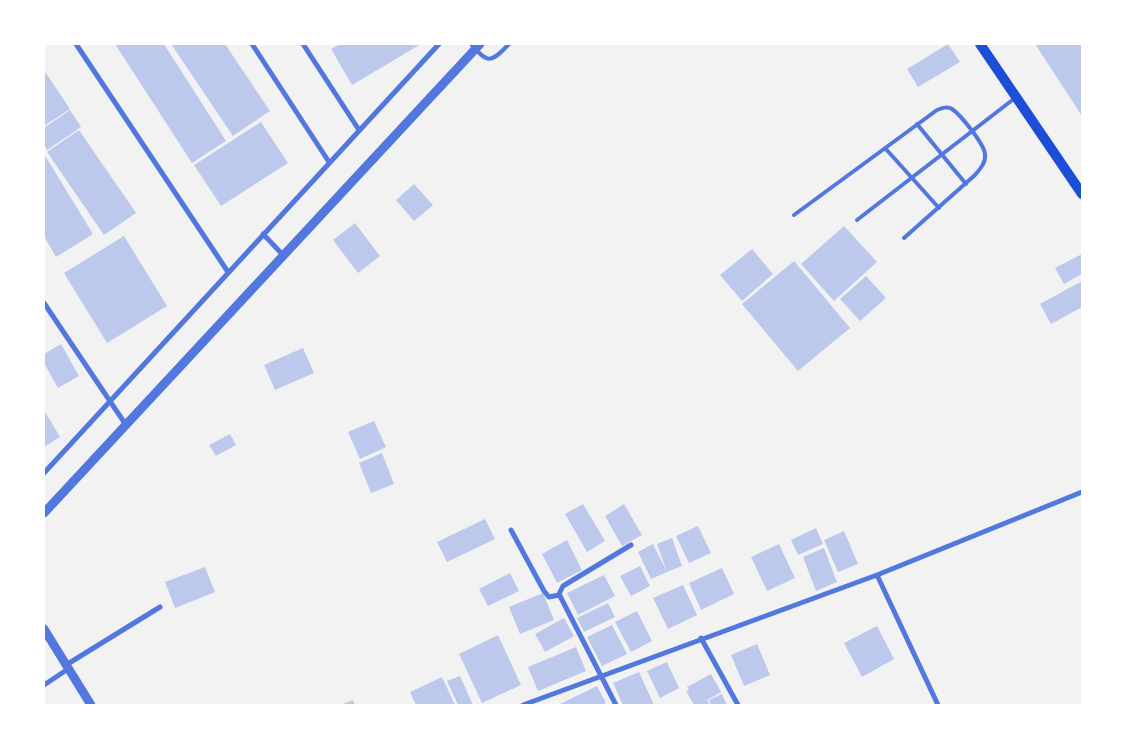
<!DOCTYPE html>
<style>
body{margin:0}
#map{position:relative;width:1126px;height:749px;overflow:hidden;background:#f2f2f2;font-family:Quicksand,sans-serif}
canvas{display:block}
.frame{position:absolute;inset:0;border:45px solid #fff;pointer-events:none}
</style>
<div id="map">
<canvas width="1126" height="749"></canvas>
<div class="frame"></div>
</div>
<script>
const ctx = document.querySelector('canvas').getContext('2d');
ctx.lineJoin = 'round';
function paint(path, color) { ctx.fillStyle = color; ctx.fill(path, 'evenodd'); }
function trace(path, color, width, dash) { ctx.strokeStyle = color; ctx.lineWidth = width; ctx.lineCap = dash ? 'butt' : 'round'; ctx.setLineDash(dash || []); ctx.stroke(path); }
paint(new Path2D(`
 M115,44H164L226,141L192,163Z
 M171,44H225L270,111L233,136Z
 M340,44H421L352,85L331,49Z
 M948,44L960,62L918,87L907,69Z
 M1035,44H1082V116Z
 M46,73L70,109L44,126V74Z
 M70,110L81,127L47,150L44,144V128Z
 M261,122L288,163L221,206L194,165Z
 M79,130L136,213L104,235L47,152Z
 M44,154L93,234L56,257L44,236Z
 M414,184L433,205L414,221L396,200Z
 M355,223L380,256L358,273L333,240Z
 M844,226L877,262L834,301L801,264Z
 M124,236L167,306L107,343L64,273Z
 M752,249L773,274L742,301L720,275Z
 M1082,254V274L1064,284L1055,268Z
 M794,261L850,328L798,371L742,304Z
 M866,276L886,298L860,321L840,299Z
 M1082,281V307L1051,324L1040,304Z
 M61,344L79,376L58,388L44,363V354Z
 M303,348L314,373L275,390L264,365Z
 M44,410L60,437L44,447Z
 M374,421L386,447L360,459L348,432Z
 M230,434L236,445L216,456L209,445Z
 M382,453L394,484L371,493L359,463Z
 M583,504L605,541L587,552L565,514Z
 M624,504L642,535L622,546L605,516Z
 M485,519L495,539L447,562L437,542Z
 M698,526L711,553L689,563L676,536Z
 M816,528L823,544L798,555L791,540Z
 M844,531L858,564L838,572L824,540Z
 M672,538L682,566L667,572L657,544Z
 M567,540L582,570L557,583L542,554Z
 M653,544L667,572L651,579L638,552Z
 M779,544L795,578L767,591L751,557Z
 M824,548L837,582L816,591L803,557Z
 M640,566L650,586L631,596L620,576Z
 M205,567L215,592L175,608L165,582Z
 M722,568L734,594L701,610L689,583Z
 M510,573L519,591L488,606L479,589Z
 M604,575L615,596L578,615L567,593Z
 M683,585L697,615L668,629L653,598Z
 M543,593L554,620L520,634L509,607Z
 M608,603L615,617L584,632L577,618Z
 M637,611L652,641L631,652L615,622Z
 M564,618L574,636L545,652L535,634Z
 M612,625L627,654L602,666L587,637Z
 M877,626L894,659L862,677L844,643Z
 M498,635L521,685L482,703L459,654Z
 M757,644L770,675L744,686L731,655Z
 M576,647L586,671L538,691L528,667Z
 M667,662L679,688L660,698L647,671Z
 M639,672L654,705H623L613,683Z
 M711,674L721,692L707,700L710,705H694L686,691L689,690L687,687Z
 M460,676L473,705H458L447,681Z
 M442,677L455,705H416L410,692Z
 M597,686L606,703L602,705H558Z
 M722,694L727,705H711L709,700Z
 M353,700L355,705H340Z`), '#bdc9ec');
trace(new Path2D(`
 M471,44C488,64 491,63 509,44
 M917,124L966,184
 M885,148L939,208
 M794,215L937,110C942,108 947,106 952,109C961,115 984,144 985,154C986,163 980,169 975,175L904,238
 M857,220L1015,98`), '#5277de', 4);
trace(new Path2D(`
 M76,44L228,272
 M252,44L329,162
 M303,44L359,130
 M263,234L284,256
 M44,303L126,425
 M44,473L439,44
 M511,530L544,591L549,597L559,595
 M877,575L938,705
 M701,638L738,705
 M66,665L160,607
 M44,685L68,669
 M523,705L877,575L1082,492
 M616,705L559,594L563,586L631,545`), '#5277de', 5);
trace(new Path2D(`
 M44,513L480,44
 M44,629L91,705`), '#5277de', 9);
trace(new Path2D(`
 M980,44L1082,194`), '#1d4ed8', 10);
</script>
